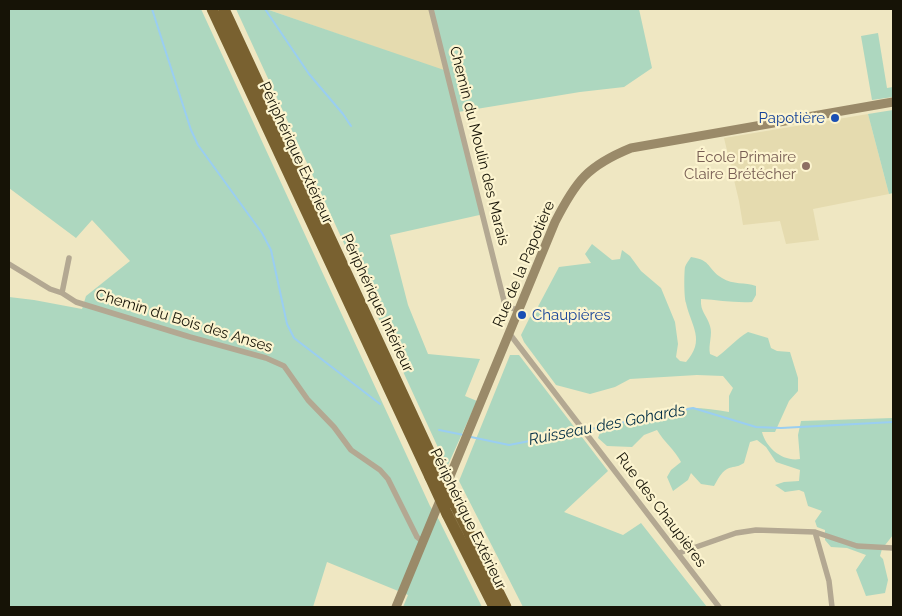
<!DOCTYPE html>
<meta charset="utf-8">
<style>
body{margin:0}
#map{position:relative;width:902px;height:616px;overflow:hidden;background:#efe7c2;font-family:Raleway,sans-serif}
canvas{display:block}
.frame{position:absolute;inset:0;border:10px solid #161306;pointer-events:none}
</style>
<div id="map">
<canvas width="902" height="616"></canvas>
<div class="frame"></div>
</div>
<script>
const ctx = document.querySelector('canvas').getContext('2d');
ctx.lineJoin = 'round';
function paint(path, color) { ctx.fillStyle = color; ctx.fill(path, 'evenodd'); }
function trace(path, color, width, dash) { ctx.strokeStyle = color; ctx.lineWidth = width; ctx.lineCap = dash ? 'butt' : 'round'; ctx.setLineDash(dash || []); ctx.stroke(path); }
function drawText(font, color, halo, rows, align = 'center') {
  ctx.font = font + ' Raleway,sans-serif'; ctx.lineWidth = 4.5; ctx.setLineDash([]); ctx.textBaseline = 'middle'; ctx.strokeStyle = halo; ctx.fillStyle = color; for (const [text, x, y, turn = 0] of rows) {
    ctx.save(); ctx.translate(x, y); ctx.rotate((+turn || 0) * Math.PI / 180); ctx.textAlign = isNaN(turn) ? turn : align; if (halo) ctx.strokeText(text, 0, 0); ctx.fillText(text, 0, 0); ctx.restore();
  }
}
paint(new Path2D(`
 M266,9H431L447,72Z
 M868,114L889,194L813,209L819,240L786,244L780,221L743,225L739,201L724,138Z`), '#e5dbaf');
paint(new Path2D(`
 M9,9H201L430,506L439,520L482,607H403L408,595L327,562L313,607H9V297L34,300L82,309L86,296L130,261L92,220L76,238L9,188Z
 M236,9H266L447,71L431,9H639L652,68L624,87L580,92L458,112L484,214L390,235L408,305L428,354L480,359L465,396L477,401L447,467Z
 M878,33L887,88L893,87V97L872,100L861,36Z
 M893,110V193L889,194L868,114Z
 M592,244L612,260L620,259L622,250L630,256L641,271L661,288L675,322L678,344L676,357L680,361L686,362C706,340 691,326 686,303C684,298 684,273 685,267C686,264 689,260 691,257C712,260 707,269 722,278C733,285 745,282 756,286V295L752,302C734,303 718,300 701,299C700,312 707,315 710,326C713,334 708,345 710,354L717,357C728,349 736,339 748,332L768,338L771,348L777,351L790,352L798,378V391L789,401L775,432H762C766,448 783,462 800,459L798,435L801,421L893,418V535L882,549L880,556L883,559L888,580L885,593L866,596L856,570L866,555L847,548L831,547L825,540V530L817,527L815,521L822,511L808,506L804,492L799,490L785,492L775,485L784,482L799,481L800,470L776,462L766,447L757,440L750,442L744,463C736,468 733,466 727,469C721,472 717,481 714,486L701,484L691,473L688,480L673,491L667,477L671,470L681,462C675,450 664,442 657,430L644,435L632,447L607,446L598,438C600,433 601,429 606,426C616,420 627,424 637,423C655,420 669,410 686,408C700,407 715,410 729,412V396L733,388L723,376L697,375L630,379L615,387L590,394L556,385L524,342L521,335L530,317L533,316L559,267L591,263L585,254Z
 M510,355H519L608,471L564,512L623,535L641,523L707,607H523L459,481Z`), '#add7bf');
trace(new Path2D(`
 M152,9L191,130L198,145L262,233L271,250L287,324L294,338L380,404
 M265,9L309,74L343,114L351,126
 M439,430L464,435
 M586,430L693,408L756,427L781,428L893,422
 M471,437L509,445L581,431`), '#9acef1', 2);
trace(new Path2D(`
 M431,9L505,305L519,311
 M9,264L50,289L62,293L76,302L190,337L266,358L284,366L308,400L334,427L351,450L380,470L388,479L417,537L423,542
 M62,293L69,258
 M509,333L719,607
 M815,532L829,581L832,607
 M679,553L736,533L756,530L815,532L857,546L893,548`), '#b3a892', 5.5);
trace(new Path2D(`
 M396,607L555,222C576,181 587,166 631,148L893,102`), '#9a8a69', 9);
trace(new Path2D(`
 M212,9L430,477
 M224,9L437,468
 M455,505L506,607
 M447,514L494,607`), '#796130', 11);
trace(new Path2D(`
 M437,468L455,505
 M430,477L447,514`), '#796130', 11);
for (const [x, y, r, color] of [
 [835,118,5,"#1a4fb4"],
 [806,166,5,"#8d6e63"],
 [522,315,5,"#1a4fb4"]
]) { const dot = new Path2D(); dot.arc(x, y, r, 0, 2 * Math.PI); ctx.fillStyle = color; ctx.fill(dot); trace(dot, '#fcf4cf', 2); }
drawText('15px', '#164399', '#fcf4cf', [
 ["Papotière",825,118],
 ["Chaupières",532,315,"left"]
], 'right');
drawText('15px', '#161306', '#fcf4cf', [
 ["Chemin du Moulin des Marais",479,146,76],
 ["Périphérique Extérieur",296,153,65],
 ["Rue de la Papotière",524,264,-67],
 ["Périphérique Intérieur",377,303,65],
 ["Chemin du Bois des Anses",184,321,17],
 ["Rue des Chaupières",661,510,53],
 ["Périphérique Extérieur",468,519,64]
]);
drawText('15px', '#785e54', '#fcf4cf', [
 ["École Primaire",796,157],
 ["Claire Brétécher",796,174]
], 'right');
drawText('italic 16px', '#012d44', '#fcf4cf', [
 ["Ruisseau des Gohards",607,425,-11]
]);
</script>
